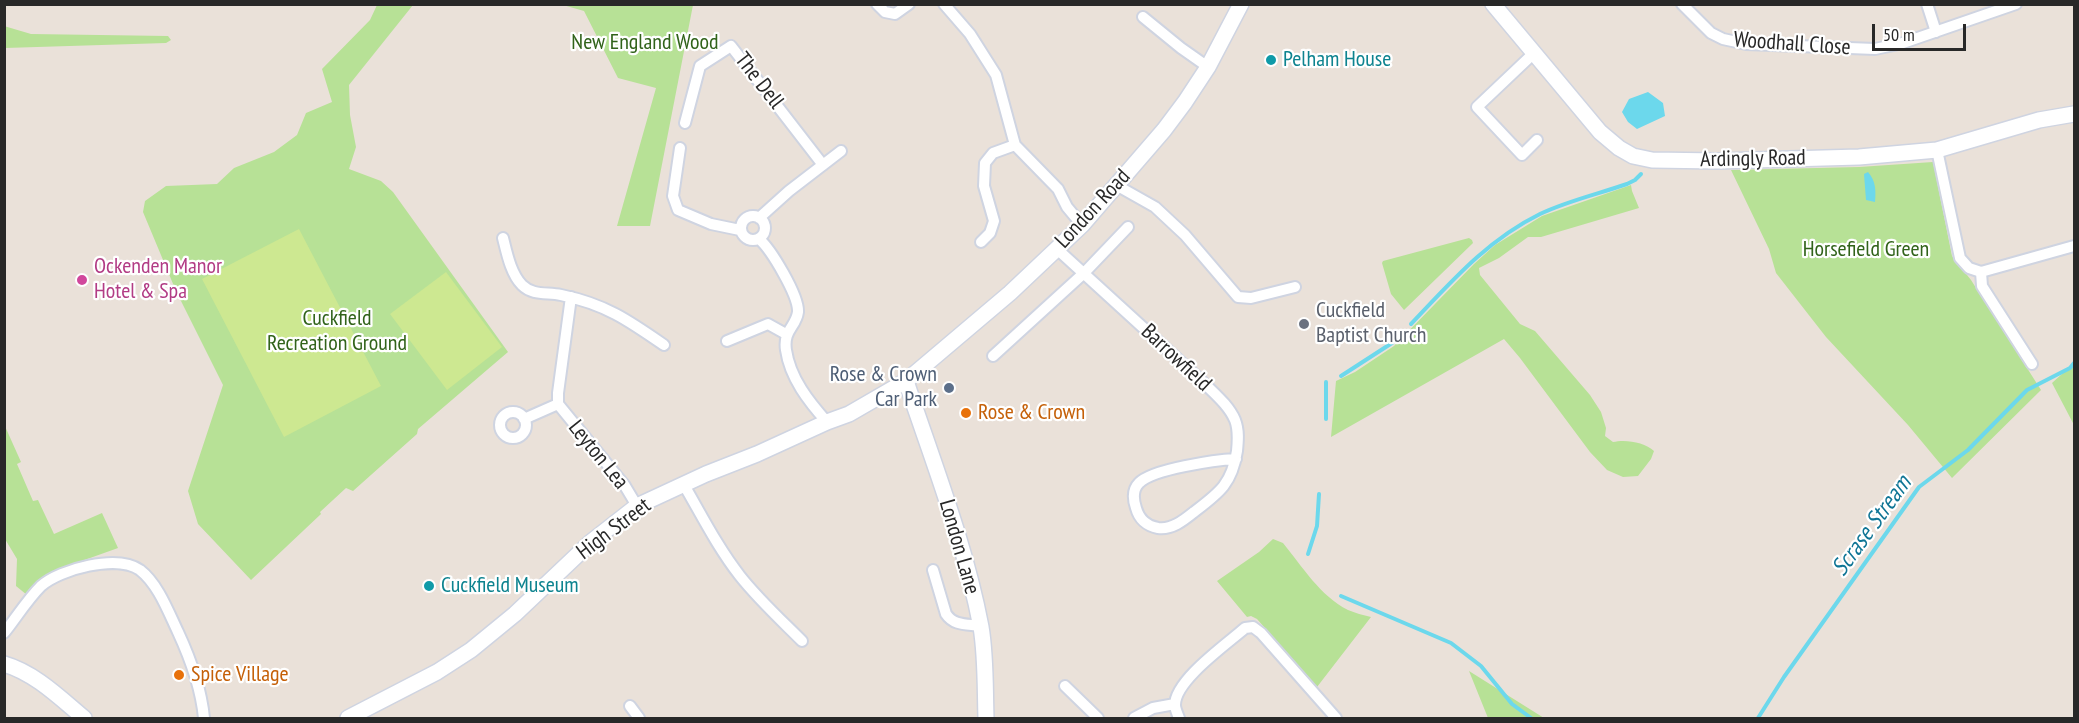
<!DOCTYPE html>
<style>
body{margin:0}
#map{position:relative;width:2079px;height:723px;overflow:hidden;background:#eae1d9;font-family:"PT Sans Narrow",sans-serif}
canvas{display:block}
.frame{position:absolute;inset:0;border:6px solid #282828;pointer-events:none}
.scale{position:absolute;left:1872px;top:24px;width:94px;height:27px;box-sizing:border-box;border:3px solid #282828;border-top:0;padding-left:8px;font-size:18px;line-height:21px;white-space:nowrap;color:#282828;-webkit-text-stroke:4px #fff;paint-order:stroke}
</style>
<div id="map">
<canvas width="2079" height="723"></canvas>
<div class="frame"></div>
<div class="scale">50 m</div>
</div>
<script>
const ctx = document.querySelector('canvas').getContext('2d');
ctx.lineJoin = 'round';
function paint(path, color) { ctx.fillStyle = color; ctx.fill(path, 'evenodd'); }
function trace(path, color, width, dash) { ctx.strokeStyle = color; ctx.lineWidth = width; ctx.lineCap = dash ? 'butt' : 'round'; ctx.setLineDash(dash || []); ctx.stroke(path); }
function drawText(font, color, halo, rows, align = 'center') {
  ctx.font = font + ' "PT Sans Narrow",sans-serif'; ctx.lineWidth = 4.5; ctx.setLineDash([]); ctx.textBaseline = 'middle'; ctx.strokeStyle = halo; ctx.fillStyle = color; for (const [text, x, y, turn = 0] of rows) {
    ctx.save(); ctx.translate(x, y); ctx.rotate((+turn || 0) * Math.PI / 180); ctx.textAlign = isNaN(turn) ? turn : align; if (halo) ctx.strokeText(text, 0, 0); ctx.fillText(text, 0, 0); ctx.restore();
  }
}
paint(new Path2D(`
 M377,5H413L349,85L350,115L356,147L349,169L381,181L393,192L508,352L418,429L417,434L353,491L346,488L320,512L321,514L251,580L198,524L188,491L223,385L176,291L143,212L145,201L166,186L217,184L234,168L274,152L297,135L306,113L332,102L322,69L370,20Z
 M563,5H693L650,226H617L656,88L618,78L584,11Z
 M4,26L31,34L168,36L171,40L166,43L5,48Z
 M1933,162L1952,256L1971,280L2041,390L1952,478L1908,425L1826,337L1776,273L1769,249L1731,170L1859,167Z
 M1631,185L1632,191L1639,208L1541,237H1528L1499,258L1479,268L1480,275L1520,324L1535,331L1590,395L1601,412L1606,428L1605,436L1613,442C1625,439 1645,442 1654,451L1651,459L1638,476L1623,477L1607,470L1590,452L1520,358L1504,339L1331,437L1336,381L1355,372L1394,346L1474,264L1495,245L1542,216Z
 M1469,238L1472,240L1473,243L1404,310L1391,294L1382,263L1383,261Z
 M2074,363V425L2052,383Z
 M4,424L21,462L17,464L33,501L38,500L54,534L102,513L118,548L51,572L27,595L16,586L17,559L5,539Z
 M1273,539L1283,543C1302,566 1320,596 1348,610C1355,613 1363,615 1371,617L1317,687L1257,619L1251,616L1247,617L1217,581L1259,552Z
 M1469,671L1544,718H1488Z`), '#b7e196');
paint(new Path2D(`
 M299,229L381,386L284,437L202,279Z
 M446,272L502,347L447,390L390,314Z`), '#cde891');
paint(new Path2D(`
 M1648,92L1663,103L1665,116L1637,129L1628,122L1622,112L1629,99Z
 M1868,172C1876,181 1876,191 1875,202L1866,200L1864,174Z`), '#6cd8ec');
trace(new Path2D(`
 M1411,324C1450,283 1487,240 1540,214C1567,201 1598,194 1627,184L1635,180L1641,174
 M1341,376L1392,343L1402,332
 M1326,419V382
 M1308,554L1317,526L1319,494
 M1341,596L1451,643L1481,666L1512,704L1531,718
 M1758,718L1784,677L1919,487L1968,450L2027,390L2070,368L2074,363`), '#6cd8ec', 4);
const street = new Path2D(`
 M877,4L885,12L895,14L909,4
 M944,4L970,34L996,75L1015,145L1058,189L1067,207L1082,225
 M1682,4L1711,33L1723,39L1746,44L1875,49L1903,43L2016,4
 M1927,4L1936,32
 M1143,17L1181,48L1208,67
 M1534,53L1477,107L1522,155L1537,140
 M685,123L700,66L731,46L823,165
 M680,148L673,196L678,210L711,224L740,230
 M1937,150L1960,258L1969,268L1981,272L1982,286L2032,364
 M1116,185L1155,207L1185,235L1238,297L1251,298L1295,287
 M741 228a12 12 0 1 1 24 0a12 12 0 1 1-24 0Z
 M759,218L789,191L841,151
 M503,238C507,254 511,274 522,285C533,296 547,292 561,295C605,304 628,320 664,345
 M759,239C771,249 799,296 798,312C796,327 783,330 786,350C790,378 809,402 827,422
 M981,242L990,233L994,221L984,186L985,163L993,153L1015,145
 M1057,249L1206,385C1216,395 1229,406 1235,420C1239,430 1238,441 1237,451C1232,484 1219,493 1194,512C1184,520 1172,530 1158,528C1147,526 1139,519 1136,508C1133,499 1132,490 1139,483C1152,469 1216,460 1236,459
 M1981,272L2074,246
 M571,297L558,393V404L625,486L637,506
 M727,341L768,324L786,334
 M993,356L1084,273L1128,227
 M500 425a13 13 0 1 1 26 0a13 13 0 1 1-26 0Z
 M524,419L558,404
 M684,485C702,516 718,548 740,576C759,600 781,620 802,641
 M933,570L946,614C954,626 967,624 980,626
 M4,633C16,618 27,600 41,586C60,569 117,554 140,570C158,584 168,611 178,632C191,660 201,687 204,718
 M1065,686L1098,718
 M630,706L639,718
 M1134,718L1153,708L1175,704
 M1179,718C1178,715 1175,709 1175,705C1175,680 1227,644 1245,628L1253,627L1261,633L1336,718`);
const secondary = new Path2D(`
 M1493,4L1600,132L1619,148L1633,156L1652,160L1718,161L1859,157L1937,150L2039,120L2074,114
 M906,381C933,462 965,543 981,627C986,657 985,688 986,718
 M4,664C35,673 60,698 84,718
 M348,718L437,672L471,650L515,614L591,542L637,506L706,474L757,454L827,422L849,414L906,381L1010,293L1082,225L1164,130L1185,102L1208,67L1241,4`);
trace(street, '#cfd4e1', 14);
trace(secondary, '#cfd4e1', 18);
trace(street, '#fff', 10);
trace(secondary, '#fff', 15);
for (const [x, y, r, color] of [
 [1271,60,6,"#0f9aa8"],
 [82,280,6,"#d1479c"],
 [1304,324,6,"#6b7280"],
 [949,388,6,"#5c6f8a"],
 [966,413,6,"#e8710a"],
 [429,586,6,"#0f9aa8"],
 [179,675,6,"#e8710a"]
]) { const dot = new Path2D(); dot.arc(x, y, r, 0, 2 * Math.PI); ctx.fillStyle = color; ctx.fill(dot); trace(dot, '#fff', 2); }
drawText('22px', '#31631a', '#fff', [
 ["New England Wood",645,43],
 ["Horsefield Green",1866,250],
 ["Cuckfield",337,319],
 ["Recreation Ground",337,344]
]);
drawText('22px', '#282828', '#fff', [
 ["Woodhall Close",1792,44,4],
 ["The Dell",759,81,52],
 ["Ardingly Road",1753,159,-1],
 ["London Road",1093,209,-47],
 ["Barrowfield",1176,358,43],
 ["Leyton Lea",598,455,51],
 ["High Street",614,529,-37],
 ["London Lane",959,547,74]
]);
drawText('22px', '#0d838f', '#fff', [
 ["Pelham House",1283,60],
 ["Cuckfield Museum",441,586]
], 'left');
drawText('22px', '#b23c85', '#fff', [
 ["Ockenden Manor",94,267],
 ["Hotel & Spa",94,292]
], 'left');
drawText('22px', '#5b616d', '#fff', [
 ["Cuckfield",1316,311],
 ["Baptist Church",1316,336]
], 'left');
drawText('22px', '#4e5e75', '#fff', [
 ["Rose & Crown",937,375],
 ["Car Park",937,400]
], 'right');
drawText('22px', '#c56008', '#fff', [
 ["Rose & Crown",978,413],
 ["Spice Village",191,675]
], 'left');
drawText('italic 24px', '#0f7595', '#fff', [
 ["Scrase Stream",1872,526,-54]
]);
</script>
